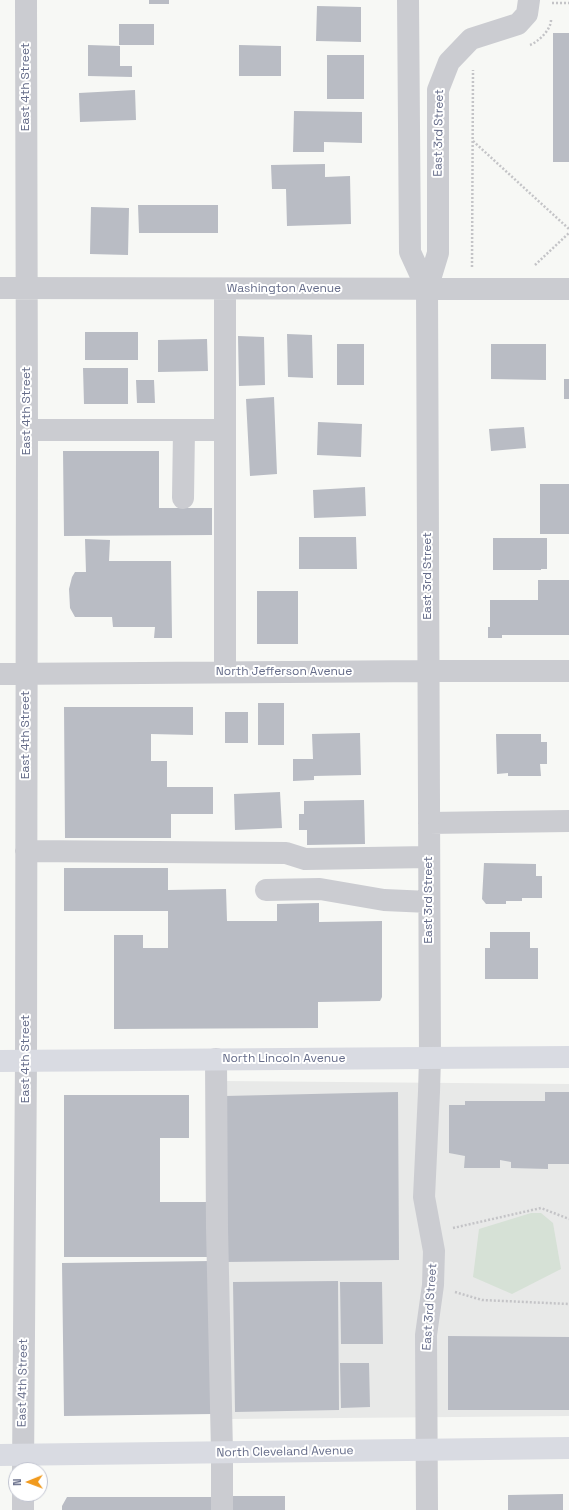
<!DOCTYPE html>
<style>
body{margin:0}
#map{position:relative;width:569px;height:1510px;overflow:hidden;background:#f7f8f5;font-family:"Space Grotesk",sans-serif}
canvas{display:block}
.north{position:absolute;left:8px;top:1462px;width:40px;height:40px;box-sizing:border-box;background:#fff;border:1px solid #c1c4d0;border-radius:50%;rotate:269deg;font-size:11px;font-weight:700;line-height:16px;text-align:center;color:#656c89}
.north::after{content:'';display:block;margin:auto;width:14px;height:18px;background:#f19a1d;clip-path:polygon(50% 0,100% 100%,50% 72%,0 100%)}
</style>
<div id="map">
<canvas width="569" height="1510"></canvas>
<div class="north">N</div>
</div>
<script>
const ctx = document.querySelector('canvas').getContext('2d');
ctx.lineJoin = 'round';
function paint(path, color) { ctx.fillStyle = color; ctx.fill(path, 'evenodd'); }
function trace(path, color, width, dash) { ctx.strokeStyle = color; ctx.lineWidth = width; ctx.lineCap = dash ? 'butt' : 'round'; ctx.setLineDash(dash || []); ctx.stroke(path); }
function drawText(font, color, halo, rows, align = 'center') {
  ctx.font = font + ' "Space Grotesk",sans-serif'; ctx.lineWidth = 4; ctx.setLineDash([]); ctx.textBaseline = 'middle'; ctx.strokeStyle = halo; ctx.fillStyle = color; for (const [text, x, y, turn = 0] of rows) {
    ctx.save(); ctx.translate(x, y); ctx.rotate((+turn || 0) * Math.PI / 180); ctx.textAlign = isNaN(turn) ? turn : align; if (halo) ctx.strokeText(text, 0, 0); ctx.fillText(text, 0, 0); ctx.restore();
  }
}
paint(new Path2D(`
 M225,1081L569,1084V1416L229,1419Z`), '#e8e9e8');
paint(new Path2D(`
 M531,1213H541L553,1223L561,1269L512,1294L473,1277L479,1229Z`), '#d6e1d6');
paint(new Path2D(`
 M149,0H169V4H149Z
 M317,6L361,7V42L316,41Z
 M119,24H154V45H119Z
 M553,33H569V162H553Z
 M88,45L120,46V66H132V77L88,76Z
 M239,45L281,46V76H239Z
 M327,55H364V99H327Z
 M135,90L136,120L80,122L79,93Z
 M294,111L362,112V143L324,142V152H293Z
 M325,164V177L350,176L351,224L287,226L286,189H272L271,165Z
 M138,205H218V233H139Z
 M91,207L129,208L128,255L90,254Z
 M85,332H138V360H85Z
 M287,334L312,335L313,378L288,377Z
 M238,336L264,337L265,385L239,386Z
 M207,339L208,371L158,372V340Z
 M337,344H364V385H337Z
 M491,344H546V380L491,379Z
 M83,368H128V404H84Z
 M564,379H569V399H564Z
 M136,380H154L155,403H137Z
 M274,397L277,474L250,476L246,399Z
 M318,422L362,424L361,457L317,455Z
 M524,427L526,448L491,451L489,429Z
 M63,451H159V508H212V535L64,536Z
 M540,484H569V534H540Z
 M365,487L366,516L314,518L313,490Z
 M299,537H356L357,569H299Z
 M493,538H547V569H541V570H493Z
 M85,539L110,540L109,561H171L172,638H154L155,627H113L112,617H75L70,608L69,589L72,577L75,572H86Z
 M538,580H569V635H502V638H488V627H490V600H538Z
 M257,591H298V644H257Z
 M258,703H284V745H258Z
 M64,707H193V735L151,734V761H167V787H213V814H171V838H65Z
 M225,712H248V743H225Z
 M360,733L361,775L314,776V780L293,781V759H313L312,734Z
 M496,734H541V742H547V764H540L541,776H508V773L497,774Z
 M280,792L282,828L235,830L234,794Z
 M364,800L365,844L307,845V830H299V814H304V801Z
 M484,863L536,864V876H542V898H522V901H506V904H486L482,899Z
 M64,868H168V890L226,889L227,921H277V904L319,903V922L382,921V997L380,1001L318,1002V1028L114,1029V935H143V948H168V911H64Z
 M490,932H530V948H538V979H485V948H490Z
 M398,1092L399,1260L225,1262V1096Z
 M545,1092H569V1164H548V1169L511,1168V1162L500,1160V1168H464L465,1156L449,1153V1105H465V1101H545Z
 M64,1095H189V1138H160V1202H211L212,1257H64Z
 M210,1261L212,1414L64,1416L62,1263Z
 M338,1281L339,1410L235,1412L233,1282Z
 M340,1282H382L383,1344H341Z
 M448,1336L569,1337V1410H448Z
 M340,1363H369L370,1407L341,1408Z
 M563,1494V1510H508V1495Z
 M232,1496H285V1510H232Z
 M67,1497H214V1510H62V1506Z`), '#b9bcc4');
trace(new Path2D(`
 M552,3H569
 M530,45C538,42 551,30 551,20
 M473,141L569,229
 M535,265L569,233
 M472,267L473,70
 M453,1228L541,1208L569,1219
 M455,1292L482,1300L569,1304`), '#c4c4c7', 2.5, [2, 2]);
trace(new Path2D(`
 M408,0L410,252L427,289
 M0,288L569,289
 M225,289V672
 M27,430H225
 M183,498L184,430
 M0,674L429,671H569
 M429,823L569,821
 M26,851L286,853L305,859L429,857
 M266,890L320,889L384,900L429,902
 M216,1059L217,1228L222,1452V1510
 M23,1470L26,1061L27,430L26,0
 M23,1494V1510
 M427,1510L426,1335L433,1285L434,1251L424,1197L429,1092L430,1058L427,289L438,253V90L449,62L471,39L518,24L527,14L529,0`), '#cbccd1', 22);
trace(new Path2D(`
 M0,1061L569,1057
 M0,1455L569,1448`), '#d9dbe2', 22);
drawText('12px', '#656c89', '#fff', [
 ["East 4th Street",26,87,-90],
 ["East 3rd Street",439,133,-89],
 ["Washington Avenue",284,289],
 ["East 4th Street",27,411,-90],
 ["East 3rd Street",428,576,-90],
 ["North Jefferson Avenue",284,672],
 ["East 4th Street",26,735,-90],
 ["East 3rd Street",429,900,-90],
 ["East 4th Street",26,1059,-90],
 ["North Lincoln Avenue",284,1059],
 ["East 3rd Street",430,1307,-86],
 ["East 4th Street",23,1383,-89],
 ["North Cleveland Avenue",285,1452,-1]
]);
</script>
